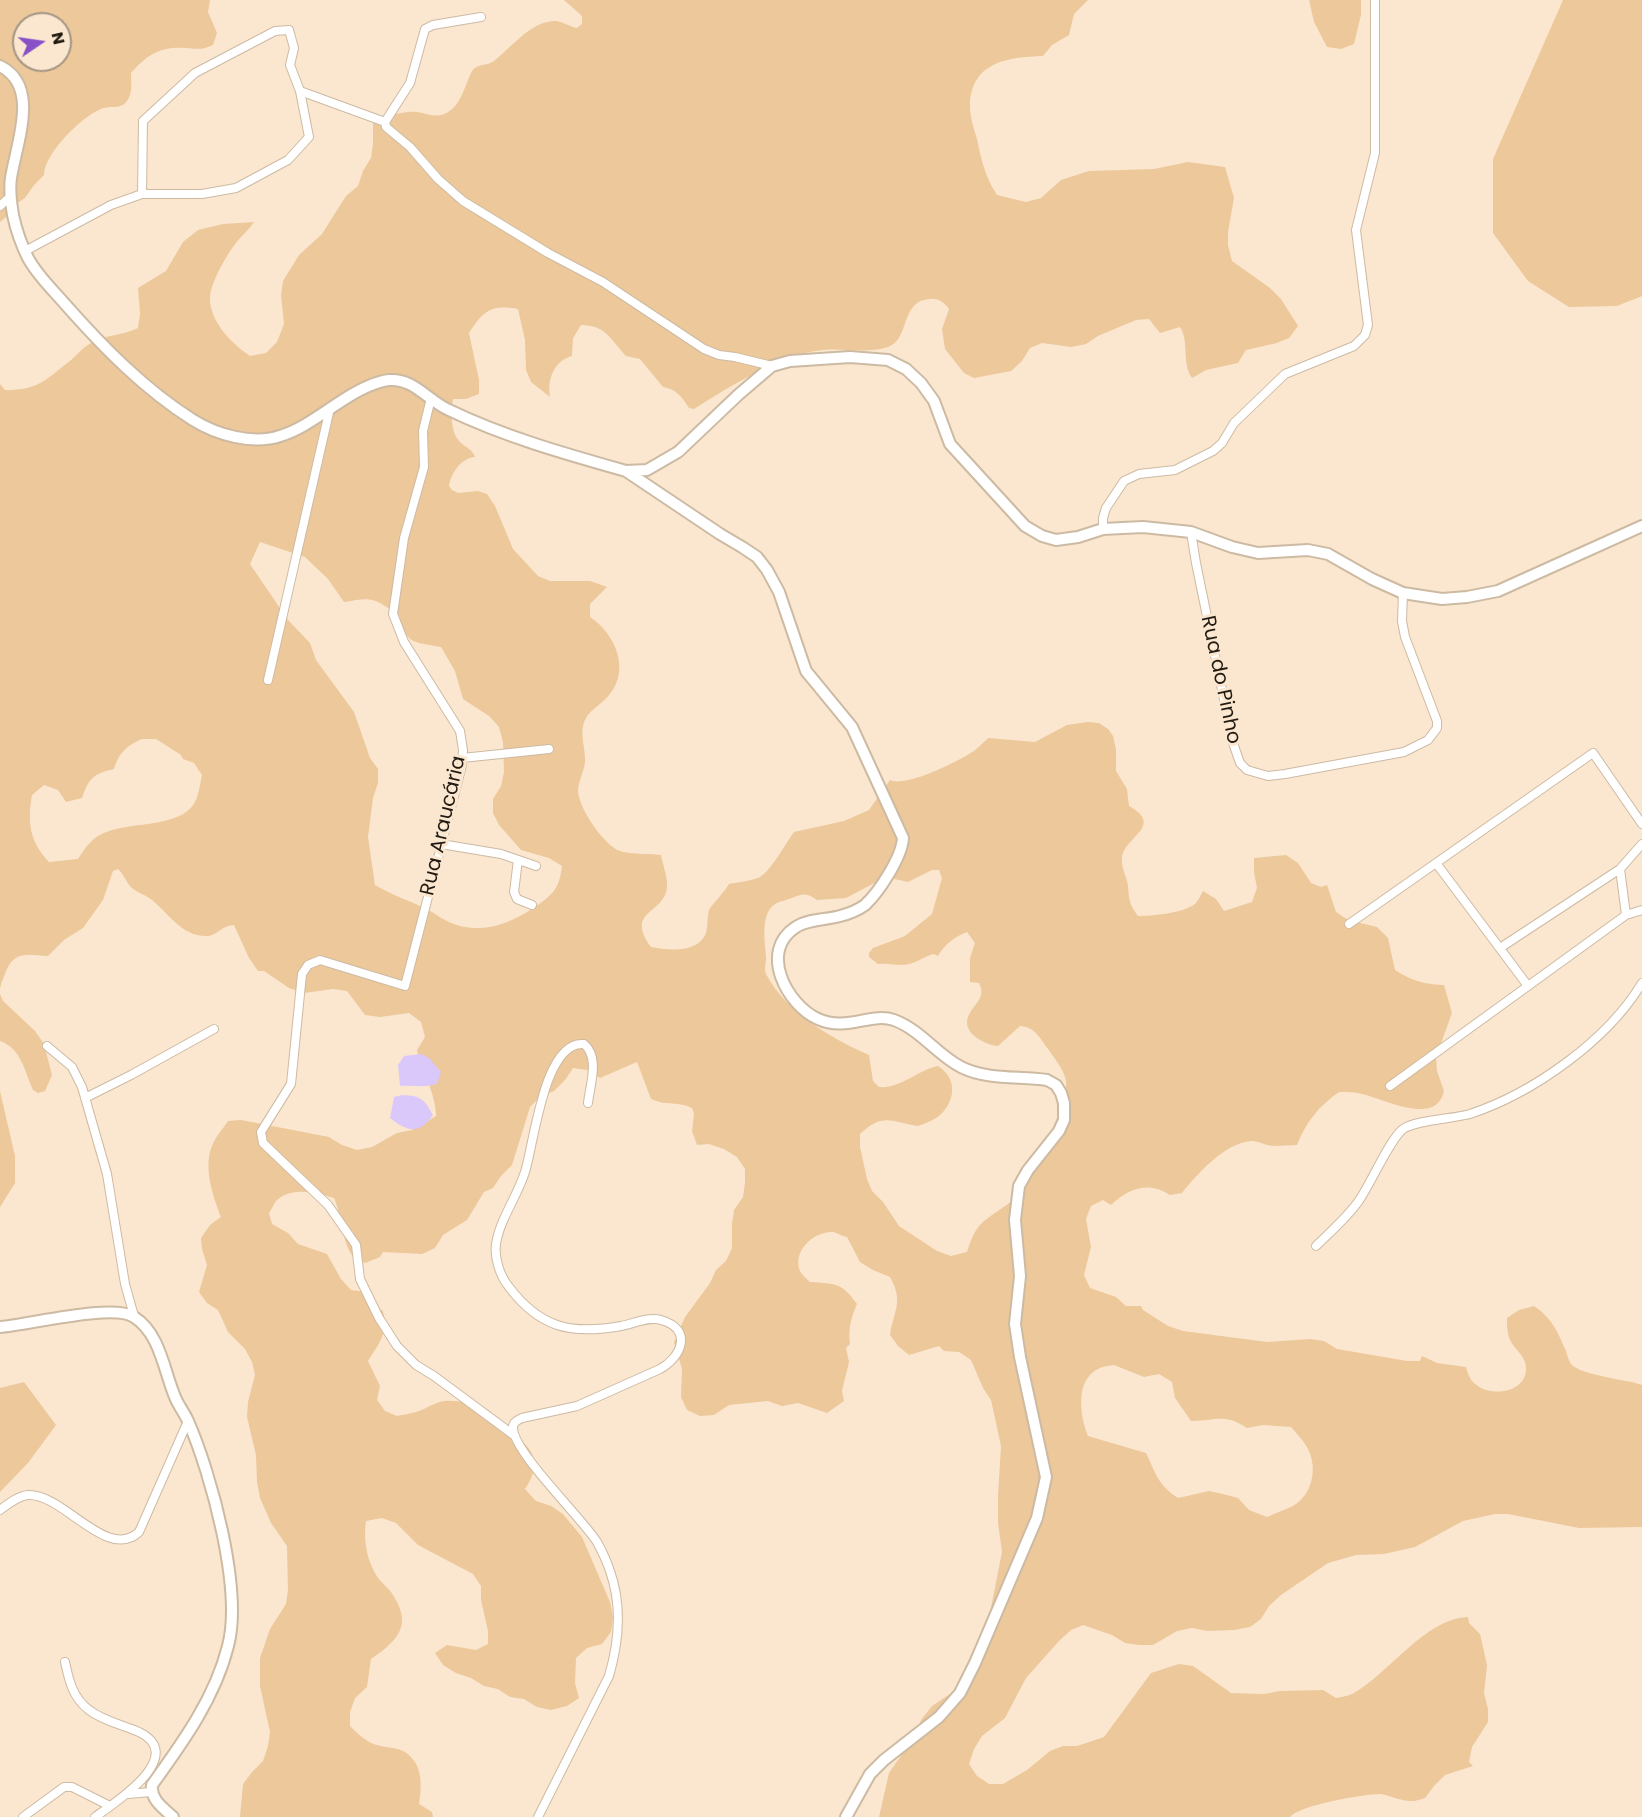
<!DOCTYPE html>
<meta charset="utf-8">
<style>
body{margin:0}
#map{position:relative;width:1642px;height:1817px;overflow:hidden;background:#fbe7d0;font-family:Poppins,sans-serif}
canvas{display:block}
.north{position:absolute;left:12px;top:12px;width:60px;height:60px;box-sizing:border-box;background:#fbe7d0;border:2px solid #a49584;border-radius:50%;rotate:77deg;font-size:16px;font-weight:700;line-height:24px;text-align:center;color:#211b12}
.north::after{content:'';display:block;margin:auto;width:21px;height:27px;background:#8951c8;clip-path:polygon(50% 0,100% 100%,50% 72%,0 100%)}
</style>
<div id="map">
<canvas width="1642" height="1817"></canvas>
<div class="north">N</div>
</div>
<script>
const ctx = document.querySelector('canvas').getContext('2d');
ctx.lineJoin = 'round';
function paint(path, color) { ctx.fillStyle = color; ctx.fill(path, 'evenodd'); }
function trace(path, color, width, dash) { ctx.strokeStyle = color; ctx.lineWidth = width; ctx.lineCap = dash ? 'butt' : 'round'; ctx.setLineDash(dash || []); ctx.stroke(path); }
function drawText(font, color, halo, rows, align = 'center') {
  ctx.font = font + ' Poppins,sans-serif'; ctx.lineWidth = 6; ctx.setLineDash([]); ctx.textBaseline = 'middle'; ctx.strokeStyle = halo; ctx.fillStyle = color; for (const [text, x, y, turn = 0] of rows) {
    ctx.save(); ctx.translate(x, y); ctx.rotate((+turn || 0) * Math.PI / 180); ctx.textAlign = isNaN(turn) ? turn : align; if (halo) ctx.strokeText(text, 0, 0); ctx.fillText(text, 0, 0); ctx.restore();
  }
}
paint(new Path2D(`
 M0,0H210L208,12L217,33L213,45C203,50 197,49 185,48C160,46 147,55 131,73C131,82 133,93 127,101C121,110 110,105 101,109C82,116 44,154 44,175L34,185L25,198L13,206L5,218L0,222ZM24,24H60V60H24Z
 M564,0H1088L1074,14L1069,35L1052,45L1043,56C1008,57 970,62 970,107C970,117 974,129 977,139C981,159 985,177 997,195L1026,202L1041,198L1061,180L1089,171L1154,169L1188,162L1225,167L1234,198L1228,232V245L1232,261L1270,288L1281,299L1298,326L1289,338L1277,343L1246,350L1238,363L1206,370L1192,378C1181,362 1190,343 1180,327L1160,333L1149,319L1136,320L1098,336L1086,344L1071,347L1042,343L1030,348L1022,361L1011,371L974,378L964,373L945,349L942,329L949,309C944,302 938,298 930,299C900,300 910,340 888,347C867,354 844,348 823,350C781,354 729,387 694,409L689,408C682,397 676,389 663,387L640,359L626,356C611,340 606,325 581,325L573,338L572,356C554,361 547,379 550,397L531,382L526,370L525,340L518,309C491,304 483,311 469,333L479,380V394L466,399H453C451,413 450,433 461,443C467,448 472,449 475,457C461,458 451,473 449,486L452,490L458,493L478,491L487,494L495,506L513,549L538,576L550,581H590L607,587L590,604V617C615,633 631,670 609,695C603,703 591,709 586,718C578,733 586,747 585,762C584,771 579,780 578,789C577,806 604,846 620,851C632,855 647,853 661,855C663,865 668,879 667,888C663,915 625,910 651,947C667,950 698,954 706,933C708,926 707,917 709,910C711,906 725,891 729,884C739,882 749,881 758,878C769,874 786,843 794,832L844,821L869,810L890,780C905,788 959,761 974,751C979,747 984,742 988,738L1035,742L1067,725L1087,722L1099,723L1108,729L1113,736L1116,749V771L1127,789L1129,806C1165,826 1124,837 1122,858C1121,868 1127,877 1128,886C1129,899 1129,904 1138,916C1152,916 1184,913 1195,904C1198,901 1201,895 1203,891L1216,899L1224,911L1252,902L1257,888L1254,872V858L1286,855L1298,863L1311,883L1321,887L1327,885L1336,912L1348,920L1377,927L1388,938L1395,970C1410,980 1426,985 1444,985L1452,1013L1436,1057L1437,1071L1444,1091C1436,1127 1385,1099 1362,1094C1355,1092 1347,1092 1339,1092C1319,1106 1306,1122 1297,1145C1289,1145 1281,1146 1274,1146C1266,1146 1259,1141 1251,1141C1225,1143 1197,1174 1182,1193L1170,1195C1148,1181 1129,1188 1111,1205L1103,1200L1091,1206L1086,1219L1091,1247L1084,1275L1090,1288L1116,1297L1126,1306H1141L1143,1310L1168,1326L1183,1331L1267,1342L1310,1339L1324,1341L1337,1349L1407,1361H1420L1422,1356L1437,1363L1466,1367C1468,1374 1470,1381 1478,1386C1493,1397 1526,1392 1526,1369C1526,1358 1519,1353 1513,1345C1507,1336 1507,1328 1507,1318L1519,1310L1534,1306C1553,1319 1557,1331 1566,1351C1567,1355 1569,1361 1571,1364C1582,1376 1626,1379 1642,1385V1527L1579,1528L1508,1514H1495L1463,1521L1415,1547L1384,1554L1356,1555L1328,1563L1281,1595L1269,1606L1261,1619L1250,1627L1234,1630L1207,1631L1192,1628L1177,1631L1153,1645H1139L1125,1643L1112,1635L1083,1625L1071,1630L1059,1641L1026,1678L1005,1718L982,1736L974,1749L969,1764L977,1776L989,1784H1003L1027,1770L1050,1751L1063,1746H1077L1104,1737L1151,1673L1179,1664L1193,1666L1231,1693L1264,1694L1280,1691L1323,1690L1336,1698C1342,1697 1348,1696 1354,1693C1389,1673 1426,1618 1468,1617L1469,1623L1480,1634L1487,1665L1484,1693L1488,1709V1722L1472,1747L1469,1762L1473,1766L1445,1775L1434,1786L1425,1798C1421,1799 1416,1801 1412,1801C1402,1802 1390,1795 1380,1794C1364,1794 1300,1805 1290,1817H879L889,1773L916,1734L921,1720L932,1706L956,1690L985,1638L1002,1552L998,1523V1496L1001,1446L991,1400L983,1388L971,1360L959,1352L944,1351L939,1346L909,1355L898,1346L890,1335C894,1309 904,1302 890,1277L873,1270L860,1262L847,1237C842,1236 837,1233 833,1232C814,1231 792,1251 800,1271C802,1275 807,1279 810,1282C836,1284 841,1282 857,1304C851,1318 848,1329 850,1344L846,1348L849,1362L842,1391L844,1401L827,1413L798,1403L782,1406L768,1401L729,1405L714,1415L700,1416L687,1410L681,1397L682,1369L674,1342L685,1317L710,1283L716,1270L726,1261L732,1248V1224L734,1210L743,1197L745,1183V1169L737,1157L724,1149L709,1144L697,1145L692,1131L694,1114L692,1108C680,1101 665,1106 651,1099L637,1062L600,1078L587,1070L573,1068L565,1080L554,1091L541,1096L530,1107L512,1165L501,1176L493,1188L484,1192L467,1220L443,1235L435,1248L422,1254L383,1252L380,1257L365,1263C361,1260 355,1258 352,1255C343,1244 341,1213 334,1198C317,1193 293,1186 277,1200C274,1203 272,1209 269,1213L272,1224L288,1233L298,1244L327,1254L341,1279L351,1290L366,1292L372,1304L383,1311C388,1334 380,1342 368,1361L380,1386L377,1400L385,1411L397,1416C406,1414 416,1413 424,1409C433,1405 440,1400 451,1401C463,1401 481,1403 491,1412C495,1416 497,1422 503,1426C527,1444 547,1457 525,1489L536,1501L551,1506L563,1514L582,1537L610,1602L613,1617L611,1632L602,1644L587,1648L576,1658L575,1683L579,1698L567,1706L551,1710L537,1707L524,1699L510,1697L498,1689L484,1686L471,1678L456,1673L443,1665L435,1653L447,1645L476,1650L488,1644V1631L481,1600V1586L473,1574L418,1545L396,1523L382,1518L366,1521C363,1540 367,1562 378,1578C382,1583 387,1587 391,1592C413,1624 400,1639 371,1659L367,1687L355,1698L350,1712V1726C358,1734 366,1742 377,1745C386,1748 397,1747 405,1752C423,1764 422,1785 419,1804L432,1812L433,1817H240L243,1784L252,1772L263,1761L268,1746L270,1732L260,1686V1658L270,1629L286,1604L288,1590L287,1546L271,1523L260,1498L257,1482L256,1455L247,1417L248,1402L255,1375L252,1362L245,1349L228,1332L218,1310L207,1303L199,1292L207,1265L202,1249L201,1238L210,1225L221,1217C213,1197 203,1167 212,1146C215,1137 223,1129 228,1121L241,1120L329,1137L342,1145L357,1150L372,1147L397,1133L412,1130L436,1116C436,1093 422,1073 417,1050L425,1037L421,1022L409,1013L380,1017L365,1015L347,991L333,989L304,993L289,988L264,971H258L249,958L234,925C223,925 218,934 209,936C183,938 169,914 152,900C146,895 138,893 132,888C126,883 124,874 118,869L113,871L103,900L83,928L64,940L48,956C29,955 15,950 6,971C4,977 1,982 0,989V384L5,390C40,390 45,380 71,360C78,354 84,346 93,342C106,335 124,335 138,328L140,314L138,288L166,271L183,242L198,230L223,224L254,222C249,230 242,235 236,243C227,254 211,282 210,297C209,321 232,344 250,356L266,353L277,342L284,324L281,295L283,281L299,255L322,234L346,196L358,186L363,171L371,158L373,144V121C382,117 407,110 417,112C429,114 437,119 448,112C461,105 465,85 471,73C477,62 486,67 494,61C512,47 531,21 555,21C562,21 570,27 577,28L582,24V16ZM260,542L305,557L328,579L344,602C375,596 374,599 399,615C405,645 415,642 441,647L455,671L463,699L489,716L499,727L503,742L504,772L501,786L493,799V813L499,825L521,850L549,858L562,866C559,891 552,895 532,909C506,926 475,936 445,920C440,918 435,913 430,911C412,901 393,896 375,885L368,837L373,798L378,783V769L370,758L354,712L316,660L310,643L288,620L250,564ZM142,739H156L181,755L183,759L194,763L202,775C200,784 199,794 195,802C180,830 126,820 100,835C90,840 84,850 78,859L49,862C30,842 27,823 32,795L44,785L58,790L66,802L82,798C89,778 93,774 114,769C119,753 126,746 142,739ZM932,870H939L942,878L932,914L905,936L873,948L869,953V957L878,964C887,963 894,965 902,965C915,965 924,956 934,954L938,956C945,944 954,937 967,932L975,943L970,958V982L979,983C987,998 973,1004 968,1017C962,1034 986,1045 998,1046L1020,1026C1035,1027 1040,1038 1048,1049C1054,1058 1064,1069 1066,1081C1068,1094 1051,1135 1044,1147C1037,1158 1027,1171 1017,1178L1015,1198C1005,1208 989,1215 980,1225C973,1233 970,1243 967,1252L951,1256L937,1251L899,1226L883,1202L872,1191L867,1179L860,1147V1134C883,1112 891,1122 918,1126C927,1123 937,1119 943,1112C957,1096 955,1077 938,1066C918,1070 900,1089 879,1087L873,1081L869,1055C829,1037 787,1013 766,974C764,970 766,962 766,957C765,942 760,914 775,904C780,901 787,900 792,898C803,893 807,893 817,900L846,898L882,879L890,878L908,882ZM1114,1365L1144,1377L1159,1374L1172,1382L1175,1398L1191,1421C1217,1421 1224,1413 1247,1428L1263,1425L1291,1427C1297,1434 1304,1441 1308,1449C1318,1469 1312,1495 1293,1506C1285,1510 1275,1513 1267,1517L1249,1510L1238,1498L1223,1494L1209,1491L1178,1498C1158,1485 1156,1474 1146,1453L1088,1436C1080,1416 1074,1379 1100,1368C1104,1366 1109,1366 1114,1365Z
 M1309,0H1361V15L1354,44L1341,49L1327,47L1314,22Z
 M1563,0H1642V296L1617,306L1569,307L1528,281L1493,233V159Z
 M0,994L3,1001L35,1031L44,1044L52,1075L45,1091L38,1093L33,1090C25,1072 21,1048 0,1041Z
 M0,1091L15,1156V1183L0,1207Z
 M24,1382L56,1425L28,1463L0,1492V1388Z`), '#ecc89b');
paint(new Path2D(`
 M421,1054L429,1058L441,1072L437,1084C423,1088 413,1085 400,1086L398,1065L404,1056Z
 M402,1095C422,1096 424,1099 433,1115C419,1135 408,1132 390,1118L394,1097Z`), '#dbc8fb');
const street = new Path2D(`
 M481,17L433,25L425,29L410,83L385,122L386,127L410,147L438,179L463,201L548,253L603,282L704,349L719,355L735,357L772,366
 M300,91L385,122
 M0,206L10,197
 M25,251L111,205L142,194H202L236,188L288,160L309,137L300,91L290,65L294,48L289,30L275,31L195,73L143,121L142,194
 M431,398L423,431L424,467L404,538L393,614L404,642L460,731L463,750L462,765L405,986L320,960L308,965L302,974L291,1084L261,1132L263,1143L328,1205L356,1245L360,1279L379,1318L397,1346L416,1365L434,1376L515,1436
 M1103,529V518L1106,508L1124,481L1139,474L1175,470L1213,451L1222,443L1234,423L1285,374L1354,346L1365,335L1368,325L1356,230L1375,153V0
 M1191,532L1196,563L1233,743L1240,763L1247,770L1268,776L1285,774L1404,752L1428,740L1437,728V721L1405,637L1402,621L1403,593
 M268,680L330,408
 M462,758L549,749
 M441,844L501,854L536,866
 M518,860L514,892L517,899L532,905
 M1436,863L1528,986
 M1626,915L1620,869L1642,844
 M1349,924L1593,753L1642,824
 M1500,948L1620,869
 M47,1046L72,1067L82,1087L107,1174L125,1284L134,1316
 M1390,1086L1626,915L1642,910
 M85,1098L131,1075L214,1029
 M1316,1246C1331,1231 1349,1216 1360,1199C1371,1183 1390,1139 1403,1129C1416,1120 1452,1119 1470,1114C1533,1093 1607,1041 1642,983
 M0,1510C8,1504 18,1496 28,1495C63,1493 107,1562 139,1532L188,1421
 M65,1662C69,1681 73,1698 89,1710C103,1721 123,1725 139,1732C188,1756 116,1802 95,1817
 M128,1794L151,1792
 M23,1817L64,1787H72L110,1806
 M538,1817L609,1676C619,1642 622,1605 610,1571C607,1562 602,1551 597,1542C583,1519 511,1450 513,1427C513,1422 518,1420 522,1418L577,1406L660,1369C682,1357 693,1329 661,1320C649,1316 633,1324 621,1326C571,1335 540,1328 509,1287C500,1276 494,1258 496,1244C500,1219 517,1197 525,1172C534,1144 544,1040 584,1044C600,1057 590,1085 588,1103`);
const secondary = new Path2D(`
 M0,66C41,86 16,144 11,178C9,190 11,203 13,215C16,229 21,244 28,258C37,275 52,289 65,304C103,347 144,389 193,420C217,435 253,445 280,436C303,429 324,412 343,400C357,391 373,382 389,380C414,378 428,401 449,410C505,437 566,454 626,471L647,470L678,452L738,395L772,366L790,361L850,357L888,360L906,369L921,383L934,401L950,444L1025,526L1042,536L1056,540L1078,537L1103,529L1143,527L1191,532L1232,547L1258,553L1308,550L1328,554L1372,579L1403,593L1442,599L1467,597L1498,591L1642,526
 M626,471L720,534L742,547L757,557L767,570L779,592L806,671L852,727L903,838C902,857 879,892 865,905C858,910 848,914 840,916C826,920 808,919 796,927C758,951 787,1005 818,1019C847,1032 871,1012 894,1020C921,1030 937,1055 961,1067C986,1080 1019,1076 1047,1080L1056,1085L1061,1093L1064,1103V1120L1059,1131L1028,1170L1019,1186L1015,1220L1020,1276L1015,1324L1020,1357L1046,1477L1037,1518L975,1663L960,1693L939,1717L884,1760L870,1774L846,1817
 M0,1327C28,1325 113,1303 134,1317C160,1333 164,1371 175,1397C178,1405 184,1412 188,1421C211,1473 243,1590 228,1646C215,1698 183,1742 152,1785C150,1799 163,1808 173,1817`);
trace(street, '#cdbaa3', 10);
trace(secondary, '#cdbaa3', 14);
trace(street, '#fff', 8);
trace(secondary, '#fff', 10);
drawText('20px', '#211b12', '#fbe7d0', [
 ["Rua do Pinho",1220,680,78],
 ["Rua Araucária",444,826,-77]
]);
</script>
